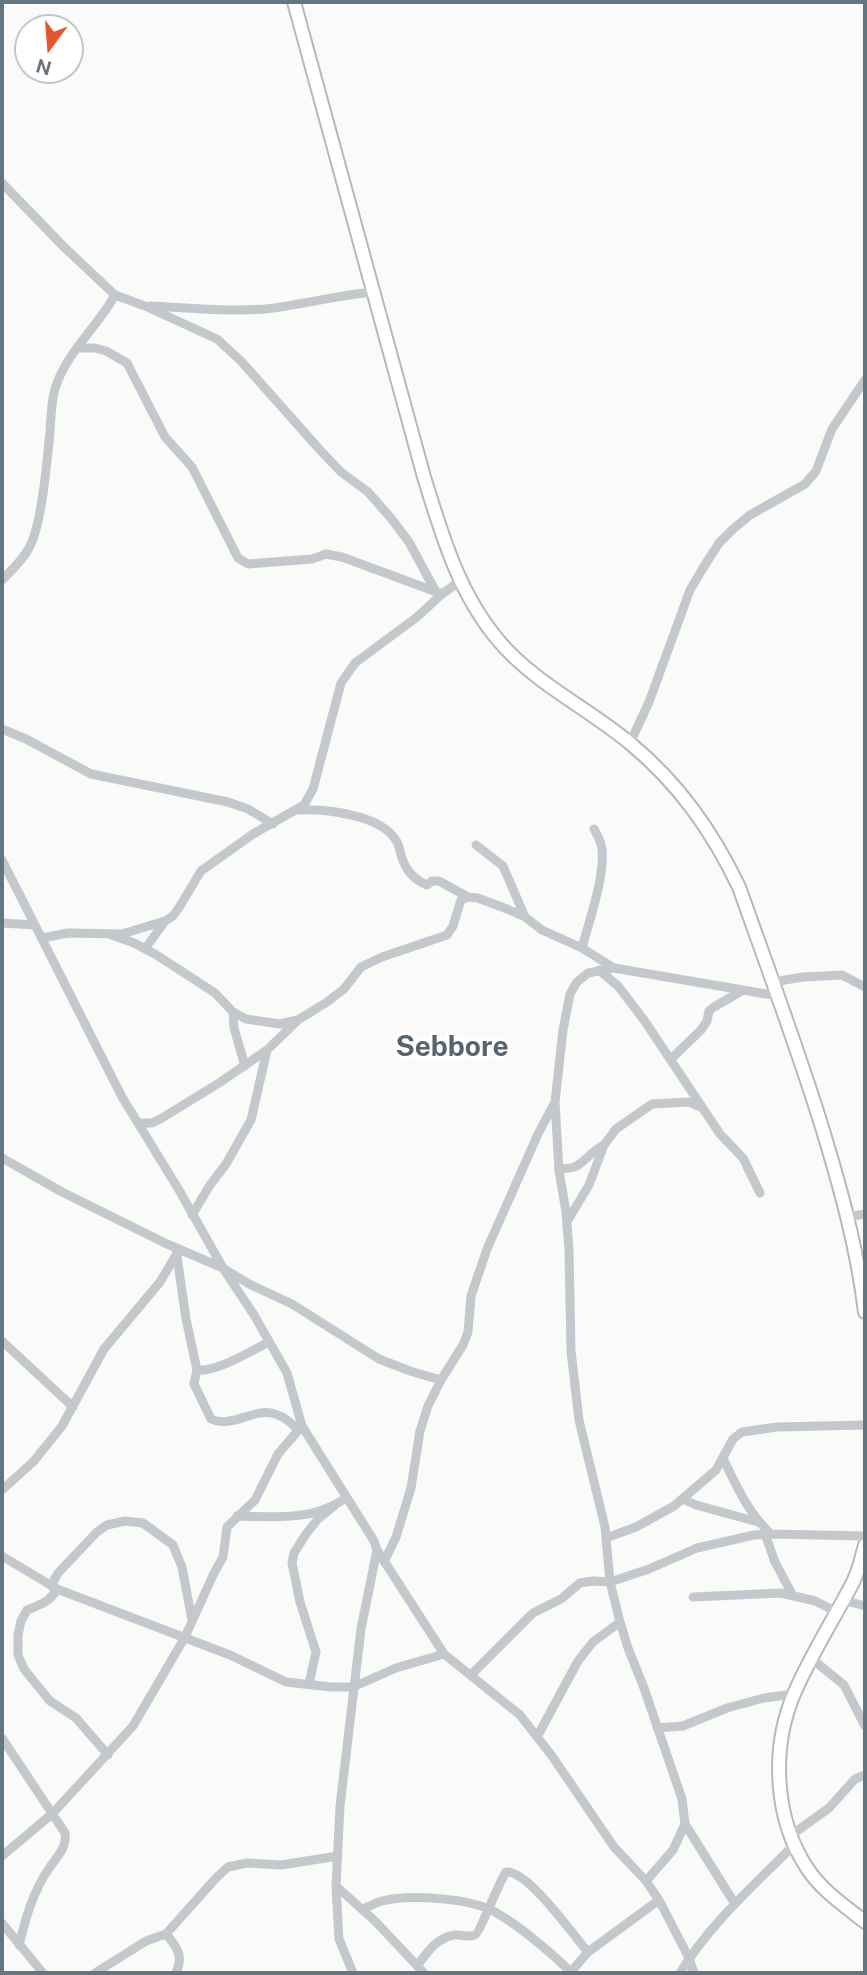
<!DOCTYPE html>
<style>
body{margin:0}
#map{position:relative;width:867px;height:1975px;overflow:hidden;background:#fafaf8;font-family:"Public Sans",sans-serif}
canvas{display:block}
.frame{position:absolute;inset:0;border:4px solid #657683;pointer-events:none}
.north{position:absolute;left:14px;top:14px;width:70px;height:70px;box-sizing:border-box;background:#fff;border:2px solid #c1c8cd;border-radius:50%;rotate:196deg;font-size:19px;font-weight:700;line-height:28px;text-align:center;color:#657683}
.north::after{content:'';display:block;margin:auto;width:24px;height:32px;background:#e4572e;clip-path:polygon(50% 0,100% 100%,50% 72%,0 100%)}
</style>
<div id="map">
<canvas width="867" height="1975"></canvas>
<div class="frame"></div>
<div class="north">N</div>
</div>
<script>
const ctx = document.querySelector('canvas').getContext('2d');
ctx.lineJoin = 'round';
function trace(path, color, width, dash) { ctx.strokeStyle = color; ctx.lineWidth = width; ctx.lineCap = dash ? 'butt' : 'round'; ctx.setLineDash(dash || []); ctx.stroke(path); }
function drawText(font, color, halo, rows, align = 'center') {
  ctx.font = font + ' "Public Sans",sans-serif'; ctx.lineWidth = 7; ctx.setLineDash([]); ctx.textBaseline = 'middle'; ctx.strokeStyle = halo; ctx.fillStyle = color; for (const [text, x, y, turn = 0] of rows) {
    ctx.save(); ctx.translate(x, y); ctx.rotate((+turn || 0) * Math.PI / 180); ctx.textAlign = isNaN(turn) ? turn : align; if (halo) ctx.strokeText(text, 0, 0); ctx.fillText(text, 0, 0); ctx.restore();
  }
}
const secondary = new Path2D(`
 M294,2L424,477C442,535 458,592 498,640C534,683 588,708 631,744C679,784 712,831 739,887C767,966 796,1044 821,1124C840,1186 857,1247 865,1312
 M865,1545C862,1555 860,1566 856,1575C853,1584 848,1591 844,1599C827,1630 808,1661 794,1694C771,1748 774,1818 807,1868C821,1890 845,1906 865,1922`);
trace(secondary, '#b3babf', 16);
trace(new Path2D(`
 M2,183L64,247L115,295L145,306L217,339L241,361L320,450L341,472L368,492L390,517L409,542L436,592
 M150,306C189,308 227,312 265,309C302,305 337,295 374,292
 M77,348H95L106,351L127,363L165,437L192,467L238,558L248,564L312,559L326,554L342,557L442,594L417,617L355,663L341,683L313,789L304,805L253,834L201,871L180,906L173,916L165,921L145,949
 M2,580C12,570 22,561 29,548C42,525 47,460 50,432C51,418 51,403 55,389C66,352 97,328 115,295
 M442,594L460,581
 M2,729L26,739L91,774L228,802L248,809L273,824
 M630,743L649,702L690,590L703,568L719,543L733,529L750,515L805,484L816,471L832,429L865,380
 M297,810C325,809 382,814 397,842C400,847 400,853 402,858C406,870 415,880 427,885L432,881H439L468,897L478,898L507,909L525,917L542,930L582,948L614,968
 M476,845L503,866L525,917
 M2,860L122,1097L179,1190L223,1268L254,1315L287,1373L302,1426L374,1541L377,1550L444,1654L520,1715L552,1756L614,1847L646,1881L659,1900L689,1958L694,1973
 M2,923L35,925
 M109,934L134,943L155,954L215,993L233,1012L246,1019L280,1024L297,1020
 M42,938L68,933L122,934L165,921
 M582,948C589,921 605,877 602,849C601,841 598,836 594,829
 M599,970L618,986L644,1020L720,1134L743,1158L760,1193
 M773,982L803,977L842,975L865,987
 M233,1012L234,1028L245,1066
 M671,1059L701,1030L707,1021L709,1011L714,1007L743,990
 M138,1123H152L162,1118L219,1083L267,1050L298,1020L327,1002L344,989L361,967L382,957L447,935L453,926L461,900L468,897
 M2,1158L62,1192L167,1244L223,1268L249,1284L292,1304L379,1359L410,1371L441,1380
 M559,1168C582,1172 585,1154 604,1145
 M192,1215L210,1185L226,1164L251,1120L267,1050
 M847,1217L865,1214
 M568,1220L589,1185L604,1145L616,1129L652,1104L689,1102L703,1108
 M177,1256L186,1319L197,1370L194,1384L211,1419C232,1429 254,1407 275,1414C285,1417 291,1423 298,1430
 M2,1341L73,1407
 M197,1370C217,1372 251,1351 269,1342
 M723,1458C736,1485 748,1513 771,1534
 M2,1490L34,1461L62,1426L104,1349L160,1282L179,1250
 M683,1499L696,1505L758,1522
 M237,1516C258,1517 297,1518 316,1512C327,1509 337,1504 346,1498
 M765,1534L775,1562L792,1594
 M606,1538L636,1527L674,1506L716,1470L733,1439L742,1432L777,1427L865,1425
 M2,1556L57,1589L230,1655L286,1682L331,1687H353L396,1668L444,1654
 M384,1562L396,1537L411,1488L420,1431L428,1406L441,1380L463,1345L468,1332L471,1296L487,1249L538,1134L555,1102
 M51,1586L58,1573L97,1532L107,1525L125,1521L143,1523L173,1545L182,1567L192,1620
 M57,1589C50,1602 40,1605 27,1610L21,1621L18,1635V1655L24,1669L50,1701L76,1718L108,1755
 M693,1597L781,1593L815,1601L837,1612
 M843,1600L865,1606
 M812,1659L844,1685L865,1726
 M471,1675L533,1613L561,1599L580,1583L593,1581L610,1582L649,1569L697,1548L754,1535L771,1534L865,1536
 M309,1684L316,1652L300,1602L292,1563L294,1553L306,1534L318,1519L334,1506
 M657,1728L683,1726L727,1708L764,1698L794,1694
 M537,1737L578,1661L593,1642L620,1622
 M2,1738L65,1833C67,1848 58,1855 50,1867C33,1891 26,1917 19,1945
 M685,1824L735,1904
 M790,1836L829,1808L855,1779L865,1775
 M2,1856L52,1814L133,1726L185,1637L214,1573L223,1557L227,1527L255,1500L278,1454L302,1426
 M646,1881L673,1850L685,1824L682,1799L644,1688L628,1648L620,1622L610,1582L605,1527L579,1420L571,1351L569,1250L566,1212L559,1171L555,1102L563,1030L570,994L577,982L588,973L614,968L778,996
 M336,1886L375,1921L424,1973
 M362,1909C369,1907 375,1903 382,1901C410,1894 470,1898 495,1912C523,1928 549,1951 572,1973
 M2,1923L43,1973
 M166,1934C177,1947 184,1956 176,1973
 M417,1966C427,1953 436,1938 454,1935C460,1934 470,1938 475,1935C479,1934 500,1880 506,1872C528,1870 573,1935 588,1952
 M95,1973L146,1941L166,1934L216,1878L228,1867L247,1863L281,1865L338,1856
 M353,1973L339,1939L336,1886L340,1806L361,1629L377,1550
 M570,1973L588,1952L659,1900
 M680,1973C709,1925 754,1885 794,1845`), '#c3c8cc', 9);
trace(secondary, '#fff', 12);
drawText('bold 28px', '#57646e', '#fff', [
 ["Sebbore",452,1047]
]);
</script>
